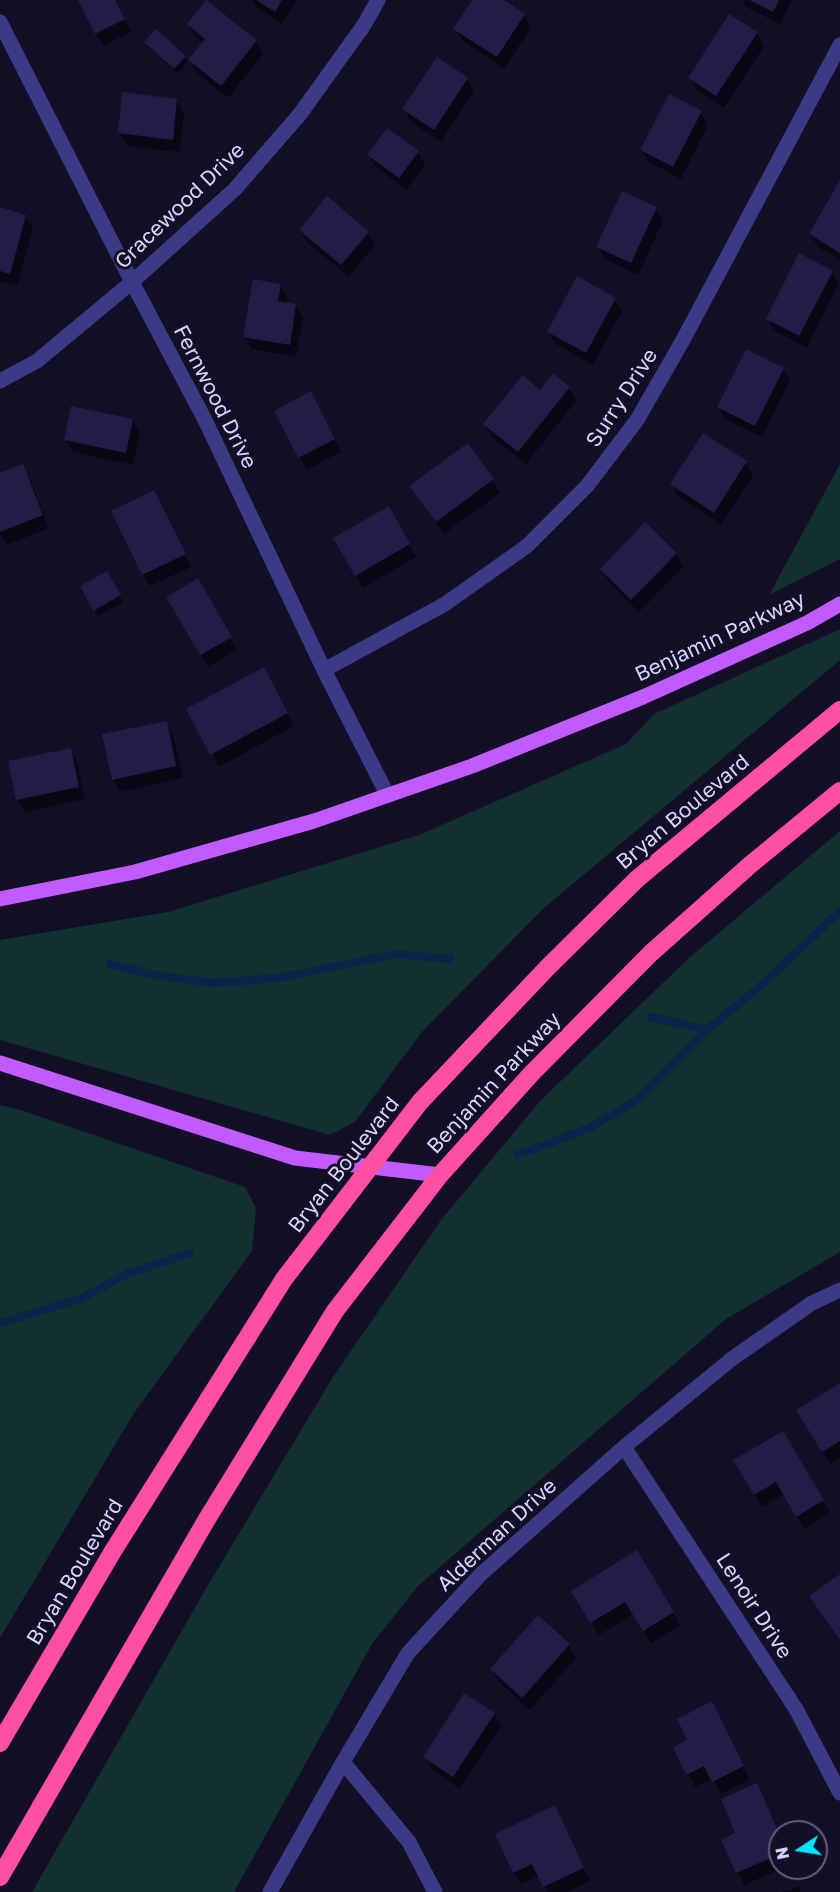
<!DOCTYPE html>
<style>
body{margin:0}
#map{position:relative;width:840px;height:1892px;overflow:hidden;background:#130f26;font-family:"Golos Text",sans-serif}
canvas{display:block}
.north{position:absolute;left:768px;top:1820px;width:60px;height:60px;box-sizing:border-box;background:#130f26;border:2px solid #625e7d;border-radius:50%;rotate:258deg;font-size:16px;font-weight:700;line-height:24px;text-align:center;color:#d9d4ff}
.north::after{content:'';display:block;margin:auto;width:21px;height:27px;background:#00e5ff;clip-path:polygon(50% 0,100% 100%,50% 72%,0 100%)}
</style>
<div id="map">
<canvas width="840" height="1892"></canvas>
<div class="north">N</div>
</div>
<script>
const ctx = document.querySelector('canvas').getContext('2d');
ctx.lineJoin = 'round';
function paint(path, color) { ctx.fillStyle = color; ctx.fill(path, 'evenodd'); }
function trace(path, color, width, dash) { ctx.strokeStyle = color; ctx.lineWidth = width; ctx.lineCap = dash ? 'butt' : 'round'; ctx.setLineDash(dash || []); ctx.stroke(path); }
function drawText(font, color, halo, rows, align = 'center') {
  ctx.font = font + ' "Golos Text",sans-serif'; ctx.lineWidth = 6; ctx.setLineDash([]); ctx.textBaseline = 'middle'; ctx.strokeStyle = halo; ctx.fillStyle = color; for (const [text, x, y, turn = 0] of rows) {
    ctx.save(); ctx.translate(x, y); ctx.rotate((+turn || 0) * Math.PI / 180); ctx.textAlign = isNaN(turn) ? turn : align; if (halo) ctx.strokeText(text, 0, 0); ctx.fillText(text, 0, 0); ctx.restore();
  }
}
paint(new Path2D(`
 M840,464V559L769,595Z
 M840,629V660L544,908L422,1032L355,1122L330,1135L0,1040V940L168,912L419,835L626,744L654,714Z
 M840,831V1252L726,1319L418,1586L372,1644L234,1892H32L208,1585L333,1377L441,1220L541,1100L690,957Z
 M0,1105L21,1110L245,1187L256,1208L252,1251L134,1413L0,1638Z`), '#12302f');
paint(new Path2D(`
 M79,0H115L131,32L103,46Z
 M252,0H297L282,24L256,7Z
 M474,0H501L524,15L531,27L504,69L463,41L455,29Z
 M742,0H792L780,24L746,7Z
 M189,25L256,41L263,54L228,98L197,73L190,60L204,43L196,37Z
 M757,33L764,46L724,108L697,90L690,78Z
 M146,42L185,56L188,62L178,74L150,48Z
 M467,79L474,92L441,142L411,122L404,109Z
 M176,100L184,113L179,152L127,146L119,133Z
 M700,112L708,125L681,179L649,162L642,150Z
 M418,152L425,165L406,190L376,167L369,155Z
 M840,183V260L818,247L810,234Z
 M0,209L25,216L33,229L17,286L0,281Z
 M656,209L663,221L638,275L605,259L598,247Z
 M300,230L368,233L375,245L349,277L308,243Z
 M832,272L839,284L807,348L775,331L768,319Z
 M280,285L287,298L286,304L295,305L303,318L296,357L252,349L245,336Z
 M615,299L622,311L593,365L556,344L549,332Z
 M783,369L790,381L762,437L726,420L719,407Z
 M553,375L569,388L576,401L526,464L492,437L485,424L540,392Z
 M318,406L341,452L307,470L276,411Z
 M132,420L140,433L133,465L73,452L65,440Z
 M468,445L500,493L444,534L411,487Z
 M746,463L753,475L721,524L679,497L672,484Z
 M22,466L30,479L49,528L6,545L0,533V475Z
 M161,504L191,567L150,586L143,574Z
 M388,509L416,557L363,588L335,539Z
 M676,554L683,567L639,612L609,582L601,570Z
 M107,573L123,602L98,616L82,587Z
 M197,580L237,650L208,667L168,597Z
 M270,682L294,726L219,767L188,709Z
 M166,722L173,735L183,778L120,792L113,779Z
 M70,750L77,762L85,799L25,812L18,799Z
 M840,1384V1458L830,1464L805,1423Z
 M782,1433L830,1513L804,1529L784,1494L762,1507L735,1461Z
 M636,1552L680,1625L651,1643L633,1614L599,1635L573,1591Z
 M569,1645L576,1658L530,1710L499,1682L492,1670Z
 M494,1714L501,1726L460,1789L432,1770L425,1757Z
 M718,1716L750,1779L721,1794L712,1778L695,1787L675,1748L689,1741Z
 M756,1785L780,1834V1868H783L744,1885L723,1840L737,1834Z
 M555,1807L590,1881L566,1892H548L539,1876L521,1884L514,1872Z
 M798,1887L801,1892H781Z`), '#0007');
trace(new Path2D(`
 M110,964L155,975L212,983L278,978L396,954L450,959
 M651,1017L707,1030
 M518,1155L589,1128L636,1101L707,1030L765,982L840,911
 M0,1323L80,1299L127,1274L190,1253`), '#0c2248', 8);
paint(new Path2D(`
 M78,0H115L125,19L95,34Z
 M206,0L257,40L221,86L188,60L205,39L187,24Z
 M256,0H282L275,12Z
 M472,0H504L525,14L497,57L453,29Z
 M749,0H779L773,12Z
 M729,14L758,32L716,96L688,78Z
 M156,29L186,56L174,69L144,42Z
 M437,57L468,78L434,130L402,109Z
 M122,92L177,99L173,140L118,133Z
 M669,94L702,111L673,167L640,150Z
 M387,128L419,151L399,178L367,155Z
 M840,180V253L809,234Z
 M622,191L657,207L631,263L596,247Z
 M327,196L369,232L341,265L299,230Z
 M0,207L26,215L10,274L0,271Z
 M799,253L833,271L799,336L766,319Z
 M577,276L616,298L586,353L547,332Z
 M253,279L281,284L278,301L296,304L290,345L243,337Z
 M746,349L784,368L755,426L717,407Z
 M553,373L570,387L518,452L483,424L523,375L540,390Z
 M311,391L335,439L298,458L274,411Z
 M71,406L133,419L126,453L64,440Z
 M703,433L747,461L714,513L670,484Z
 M468,443L494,479L436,522L409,486Z
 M23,464L43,515L0,532V473Z
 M154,490L186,554L142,575L111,511Z
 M389,506L410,544L355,576L333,538Z
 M645,522L677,553L631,600L600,569Z
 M107,571L121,595L93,611L80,586Z
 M198,578L232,637L200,655L166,597Z
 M264,667L288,713L210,755L186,709Z
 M167,721L176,766L112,780L102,734Z
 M71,748L79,787L16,800L8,761Z
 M840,1383V1441L822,1452L796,1410Z
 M783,1431L824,1500L796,1517L776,1482L754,1495L733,1460Z
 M637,1550L674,1612L643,1631L625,1602L590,1623L571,1591Z
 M840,1574V1640L809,1596Z
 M538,1615L570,1644L522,1698L490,1669Z
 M464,1693L495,1713L453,1777L423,1757Z
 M712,1701L744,1766L712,1782L704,1766L686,1775L673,1747L687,1740L677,1719Z
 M757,1783L780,1835V1854L736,1873L721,1840L735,1833L721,1799Z
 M555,1805L584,1868L543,1887L532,1864L513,1873L495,1834Z`), '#241b47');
trace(new Path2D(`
 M0,22L132,282L204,418L324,670L387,794
 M0,381L37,361L132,282L235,189L300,114L364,25L378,0
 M324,670L445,604L527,546L587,486L637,420L683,340L840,45
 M624,1447L796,1709L840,1793
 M343,1762L409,1842L435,1892
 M270,1892L343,1762L408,1653L481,1574L624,1447L733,1358L812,1303L840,1290`), '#3d3a85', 15);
trace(new Path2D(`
 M0,899L135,872L314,821L472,766L643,697L807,623L840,604
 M0,1063L295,1158L440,1175`), '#c25bff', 15);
trace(new Path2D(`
 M0,1743L113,1551L284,1279L420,1102L547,968L637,879L840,710
 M0,1877L207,1519L335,1311L440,1175L532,1073L651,953L750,865L840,791`), '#ff4fa3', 18);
drawText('21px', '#d9d4ff', '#130f26', [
 ["Gracewood Drive",180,206,-44],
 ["Fernwood Drive",215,397,63],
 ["Surry Drive",622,398,-57],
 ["Benjamin Parkway",720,637,-25],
 ["Bryan Boulevard",683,812,-40],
 ["Benjamin Parkway",494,1083,-47],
 ["Bryan Boulevard",344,1165,-52],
 ["Alderman Drive",497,1535,-43],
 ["Bryan Boulevard",75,1572,-59],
 ["Lenoir Drive",754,1606,57]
]);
</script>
